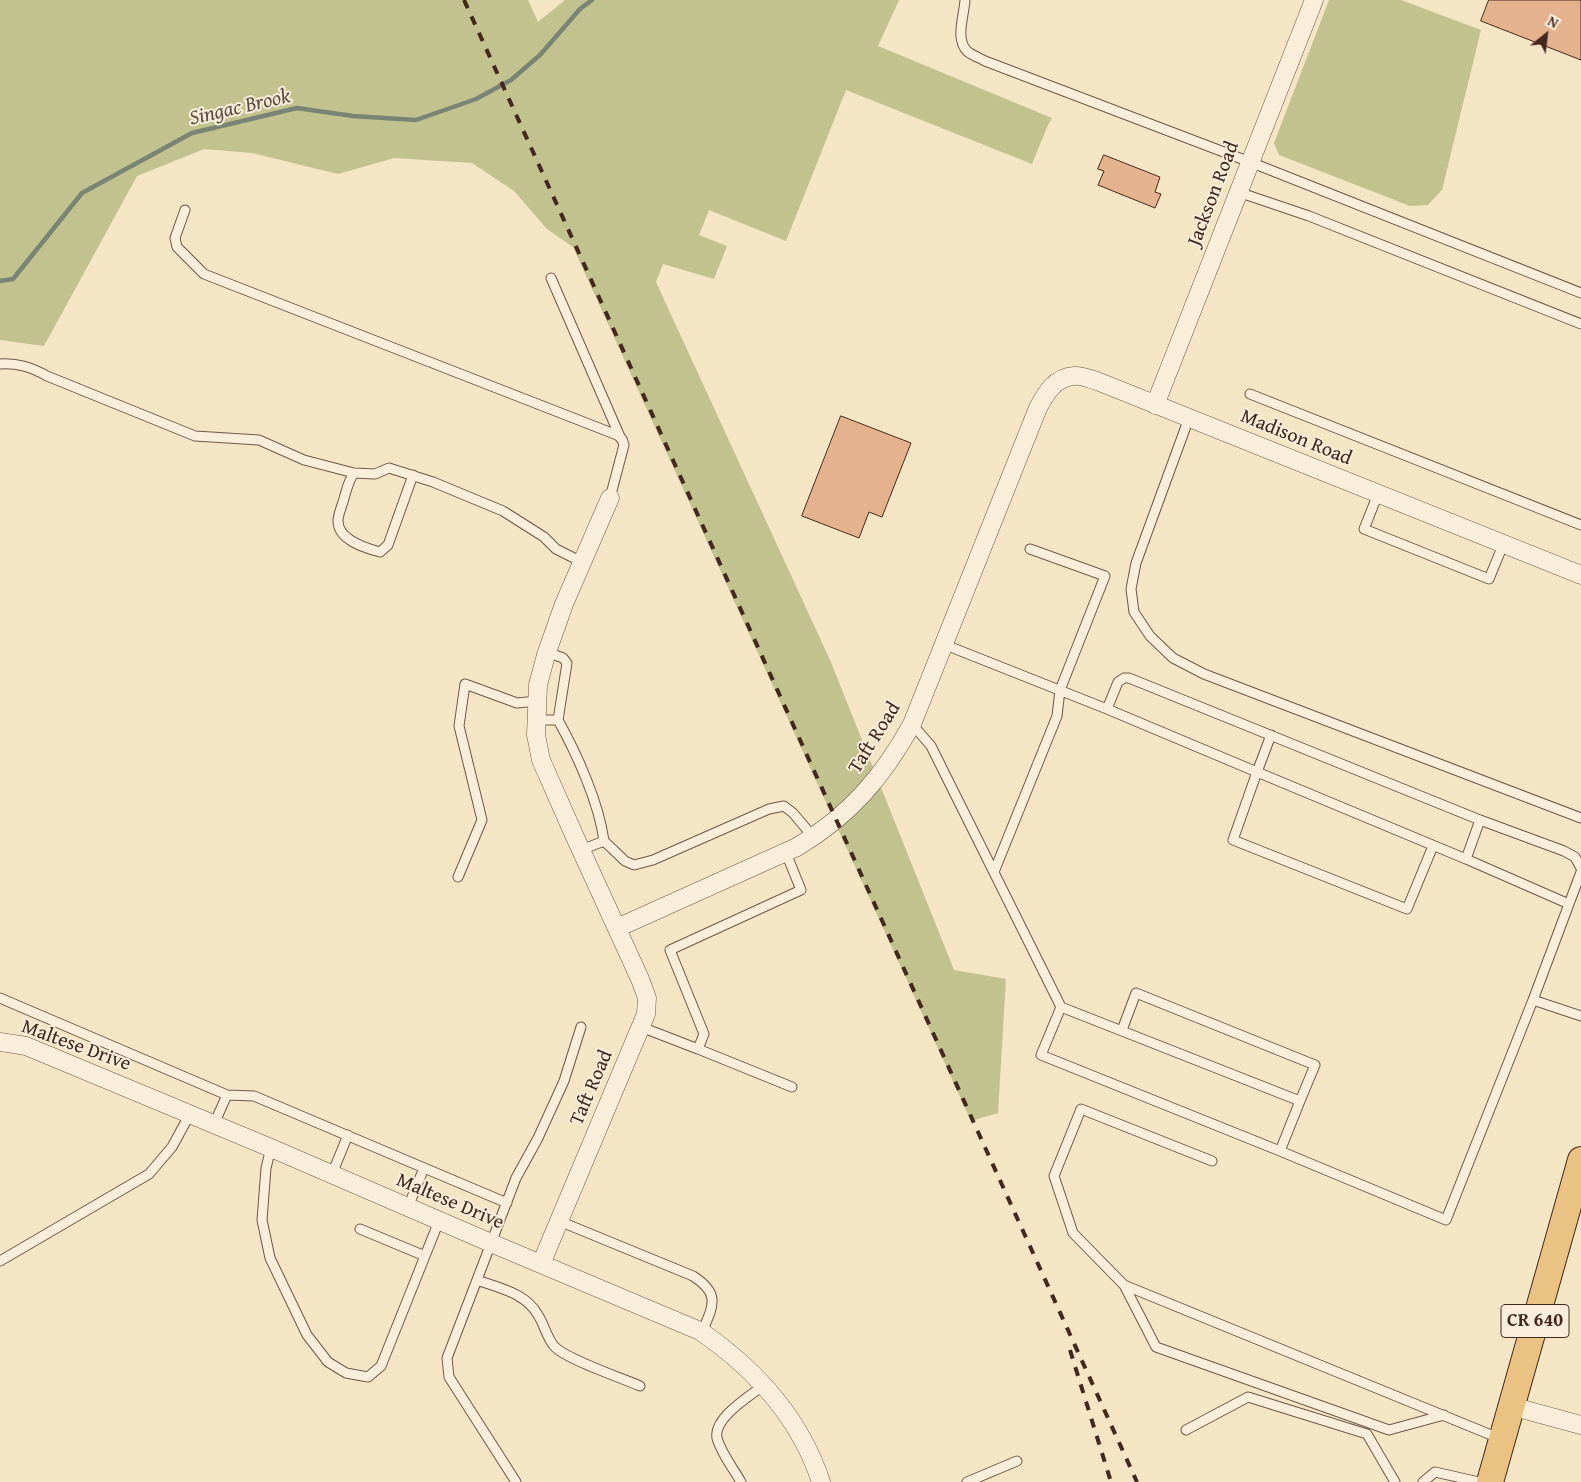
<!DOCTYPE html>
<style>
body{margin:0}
#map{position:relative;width:1581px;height:1482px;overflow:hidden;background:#f4e5c4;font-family:"Gentium Book Plus",serif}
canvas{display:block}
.north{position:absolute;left:1521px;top:10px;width:50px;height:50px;-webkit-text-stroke:4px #f8eed9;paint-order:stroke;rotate:29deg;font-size:14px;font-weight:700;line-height:20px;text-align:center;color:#43291d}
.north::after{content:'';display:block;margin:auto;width:18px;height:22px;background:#43291d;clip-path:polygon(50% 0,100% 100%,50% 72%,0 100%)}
</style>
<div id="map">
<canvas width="1581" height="1482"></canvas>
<div class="north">N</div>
</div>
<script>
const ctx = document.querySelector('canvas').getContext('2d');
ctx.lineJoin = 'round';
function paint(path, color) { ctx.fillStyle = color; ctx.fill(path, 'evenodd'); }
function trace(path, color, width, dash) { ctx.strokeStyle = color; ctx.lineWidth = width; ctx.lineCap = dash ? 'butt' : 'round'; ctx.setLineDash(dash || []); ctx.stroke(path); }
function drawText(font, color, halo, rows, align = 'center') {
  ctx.font = font + ' "Gentium Book Plus",serif'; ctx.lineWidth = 4; ctx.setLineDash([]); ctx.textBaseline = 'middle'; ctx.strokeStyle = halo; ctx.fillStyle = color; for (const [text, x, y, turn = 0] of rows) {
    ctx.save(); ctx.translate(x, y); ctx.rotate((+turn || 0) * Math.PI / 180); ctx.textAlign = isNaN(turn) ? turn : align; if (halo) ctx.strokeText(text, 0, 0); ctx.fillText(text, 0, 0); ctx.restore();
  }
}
paint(new Path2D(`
 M0,0H528L538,22L565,0H899L878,46L1052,118L1048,125L1032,164L846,90L786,241L709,210L699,235L727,246L714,279L663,264L656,282L830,660L954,970L1006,979L998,1113L971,1121L573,247L547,229L514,191L472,163L394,158L338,174L252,153L204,149L137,176L44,346L0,340Z
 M1329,0H1401L1481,30L1442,190L1428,205L1410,206L1279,155L1274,143Z`), '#c2c28f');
trace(new Path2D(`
 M0,281L13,279L82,193L192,133L297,108L353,116L416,120L476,99L511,80L540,55L580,9L592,0`), '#798474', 4.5);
const building = new Path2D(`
 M1489,0H1581V60L1481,21Z
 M1104,155L1160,177L1155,192L1161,194L1155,208L1098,185L1104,171L1098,169Z
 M841,416L911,443L882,517L869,512L859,538L802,516Z`);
paint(building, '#e4b28c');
trace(building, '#43291d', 1);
const lane = new Path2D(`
 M965,0C964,16 955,39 967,51C971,55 980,58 985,61L1250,162L1581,293
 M1238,192L1309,216L1581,324
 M185,210L175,238L177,247L204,274L617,435L622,439L624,445L610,498
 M551,278L621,439
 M0,364C18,363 31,367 47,376L195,436L259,440L304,460L354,473L375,474L389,468L433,482L503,511L544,537L556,549L582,562
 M1250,394L1581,525
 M1189,418L1136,563L1131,589L1134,612L1150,636L1173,658L1204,674L1581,818
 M354,473C348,481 346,492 343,502C341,508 338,515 338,521C338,540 365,548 380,552L388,545L413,475
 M1378,494L1364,529L1489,579L1503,545
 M943,644L1107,709L1118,682L1124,678H1129L1480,820L1564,851L1575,857L1581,868
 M547,652L563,658L567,663L558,720
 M1107,709L1257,772L1271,735
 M536,720H558C577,754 599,803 604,841
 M912,724L931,746L1061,1007L1041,1055L1280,1151L1446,1220L1533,1000
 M1433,846L1407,909L1233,840L1257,772L1466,859L1480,820
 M581,850L604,841L625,861L634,865L653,860L769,809L784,806L793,813L814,838
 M1466,859L1569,904
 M994,872L1057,716L1060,690L1105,576L1030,549
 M1581,872L1533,1000L1581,1016
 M458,877L482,820L459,726L465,684L517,703L537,701
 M0,998L227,1095L214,1124
 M1061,1007L1300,1101L1280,1151
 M641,1027L698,1049L704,1034L670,950L801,890L786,853
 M1122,1030L1136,993L1315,1065L1300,1101
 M698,1049L792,1087
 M227,1095L254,1096L507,1203
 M271,1148L266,1168L262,1220L270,1258L307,1335L328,1362L346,1373L368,1377L381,1366L439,1221
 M332,1174L348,1135
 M408,1207L424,1168
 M559,1221L693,1276C721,1294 713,1306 702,1332
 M360,1229L425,1256
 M0,1261L149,1174L172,1147L190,1114
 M477,1280C499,1288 526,1293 538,1315C544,1324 547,1338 554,1346C565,1359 622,1378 640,1386
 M1124,1285L1073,1233L1054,1176L1081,1109L1212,1161
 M1444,1415L1389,1430L1156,1347L1124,1285L1501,1439
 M1186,1430L1248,1397L1367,1434L1395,1482
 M516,1482L449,1377L447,1358L516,1178L538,1138L564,1081L581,1027
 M741,1482C733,1468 721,1453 717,1438C713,1418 750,1396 764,1385
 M967,1482L1017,1461
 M1423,1482L1435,1472L1479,1482`);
const street = new Path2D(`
 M1155,405L1314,0
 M617,928L797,847C849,816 883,777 912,724L1038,408C1046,393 1055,377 1074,376C1081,375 1090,379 1097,381L1581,575
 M0,1042L26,1046L271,1148L491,1243L700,1331C754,1368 800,1418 821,1482
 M541,1264L646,1014L647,998L640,979L575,837L541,760L536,735L538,685L546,655L564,604L610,498
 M1511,1406L1581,1425`);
const primary = new Path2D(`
 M1490,1482L1581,1160`);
trace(lane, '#6f5847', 11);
trace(street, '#6f5847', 19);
trace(primary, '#43291d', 28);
trace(lane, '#f8eed9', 9);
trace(street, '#f8eed9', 18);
trace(primary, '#eac282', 26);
trace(new Path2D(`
 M464,0L1137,1482
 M1070,1350L1111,1482`), '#43291d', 4, [9, 9]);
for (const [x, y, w] of [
 [1535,1321,68]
]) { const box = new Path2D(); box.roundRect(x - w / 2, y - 16.5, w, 33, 4); ctx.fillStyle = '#f8eed9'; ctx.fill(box); trace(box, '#43291d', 1); }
drawText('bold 19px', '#43291d', null, [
 ["CR 640",1535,1321]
]);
drawText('20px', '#43291d', '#f8eed9', [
 ["Jackson Road",1214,194,-69],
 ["Madison Road",1296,438,22],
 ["Taft Road",875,738,-58],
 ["Maltese Drive",76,1046,20],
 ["Taft Road",592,1088,-67],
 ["Maltese Drive",450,1202,23]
]);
drawText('italic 21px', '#5a4f41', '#f8eed9', [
 ["Singac Brook",240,108,-13]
]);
</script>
